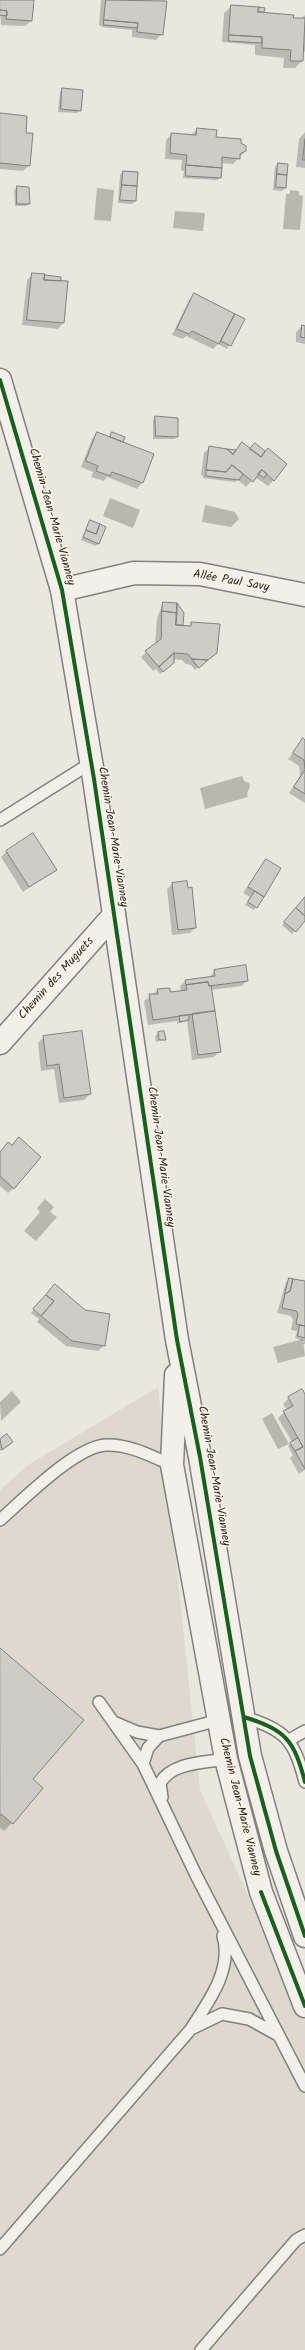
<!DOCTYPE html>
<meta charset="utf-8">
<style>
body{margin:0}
canvas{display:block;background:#eae7df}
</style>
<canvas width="305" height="2350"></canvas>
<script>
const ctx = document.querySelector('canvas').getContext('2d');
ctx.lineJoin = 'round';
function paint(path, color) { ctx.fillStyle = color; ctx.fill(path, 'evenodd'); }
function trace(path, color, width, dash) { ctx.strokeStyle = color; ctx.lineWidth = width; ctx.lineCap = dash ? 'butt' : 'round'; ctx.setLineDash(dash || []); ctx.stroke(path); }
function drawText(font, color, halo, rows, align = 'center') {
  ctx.font = font + ' Kalam,sans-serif'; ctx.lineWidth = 3; ctx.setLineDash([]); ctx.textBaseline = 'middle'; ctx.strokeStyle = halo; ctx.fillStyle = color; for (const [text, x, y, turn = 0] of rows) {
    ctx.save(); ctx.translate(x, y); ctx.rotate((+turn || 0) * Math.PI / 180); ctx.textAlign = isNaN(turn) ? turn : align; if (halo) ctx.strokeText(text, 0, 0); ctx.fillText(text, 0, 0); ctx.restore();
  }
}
paint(new Path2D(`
 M158,1387L200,1790L305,2020V2350H0V1490L28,1465Z`), '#ddd9ce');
paint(new Path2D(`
 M97,188L114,190L111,221L94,220Z
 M290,190L299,191V195L303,196L300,230L283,229L286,194H290Z
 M175,211L205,213L203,231L173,228Z
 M110,498L140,510L133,528L103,516Z
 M205,505L235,512L239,519L231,527L202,522Z
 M242,776L244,781L249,783L250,786L247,794L248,797L205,809L200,788Z
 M45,1199L54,1207L50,1212L57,1217L36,1241L24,1231L40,1212L37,1208Z
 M303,1339L305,1356L278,1363L273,1347Z
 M12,1391L21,1402L1,1421L0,1402Z
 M272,1413L289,1444L278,1449L262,1419Z`), '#bab7ae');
paint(new Path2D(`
 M0,0H33L31,21L25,26L1,25Z
 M101,0L166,2L162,34L156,40L132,37V30L102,27L99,25Z
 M232,6L292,19H301L305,15V52L303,51L302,61L295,68H283L284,58L255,55V45L222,42L224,13Z
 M63,89L80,110L77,113L58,112L60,92Z
 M0,115L24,134L29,165L23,171L0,169Z
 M197,129L245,151L233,164L221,163L220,178L217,180L183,178L184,171L181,170L182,160L165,159L166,140L172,134L191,135Z
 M305,132V168L296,167L299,139Z
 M278,164L287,165L285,188L282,191L273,190L275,167Z
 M123,172L135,201L132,204L118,203L120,175Z
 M17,187L29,204L26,206H15L14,190Z
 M33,274L60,278L63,323L58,329L22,325L27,280Z
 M194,295L244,319L227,349L218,344L213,349L186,336L183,339L172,335L189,300Z
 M302,326L305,327V344L296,342V332Z
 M156,417L177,437L174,439H153V420Z
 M97,433L109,438L112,433L121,442L153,455L142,483L137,489L107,477L104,481L91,477L93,472L81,467L92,439Z
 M255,444L265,452L268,449L274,480L268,486L255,477L246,487L238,480L235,482L203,478V476L201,475L204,453L210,447L236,451L250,450Z
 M90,521L98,544L96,546L81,540Z
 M163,603L182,625L181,626L188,627L192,623L201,665L195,670L191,665L186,664L182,660L173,659L170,666L160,674L156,669L153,671L141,657L155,644L157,618Z
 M303,739L305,741V803L289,793L300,776L299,766L288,759Z
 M7,851L55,869L23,892L1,857Z
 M266,860L256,907L254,910L245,905L250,897L243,893Z
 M172,884L195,928L190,933L172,935L167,889Z
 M305,898V920L292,934L282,925Z
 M215,970L247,980L242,986L211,990L220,1051L214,1057L192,1060L187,1021L177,1024V1021L148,1025L144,1001L158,990L170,993L181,992L180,986L186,981L209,978Z
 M158,1033L165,1039L156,1042L155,1036Z
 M44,1037L90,1094L84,1100L59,1103L54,1069L41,1071L38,1043Z
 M0,1153L14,1188L8,1193L0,1186Z
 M289,1279L305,1282V1344H303L304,1341L295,1338L297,1331L291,1330L293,1320L291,1316L277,1313L286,1282Z
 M41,1301L104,1346L98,1351L66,1346L37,1322L39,1319L31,1313Z
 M305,1396V1470L299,1474L290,1458L293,1455L288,1446L292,1442L278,1418L287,1410L283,1404L289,1398Z
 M7,1435L9,1444L0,1451V1440Z
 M0,1650L31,1779L12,1823L4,1831L0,1828Z`), '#0003');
const building = new Path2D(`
 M0,0H34L32,21L6,19L7,11L0,10Z
 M106,0L167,1L163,35L137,32L138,23L104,20Z
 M231,5L259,7L258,12L294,15L293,18H305L303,61H290L291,50L262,48V37L229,35Z
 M259,7L265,8L264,12H258Z
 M0,10L7,11V16L0,15Z
 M104,20L138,23L137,28L104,25Z
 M229,35L262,37V43L229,41Z
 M62,88L83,90L81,111L61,109Z
 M0,113L27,116L26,133H33L30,166L0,163Z
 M197,128L217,130L216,137L241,139V143L246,146V151L240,154V159L222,157V168L186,165L187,155L170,153L171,133L196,135Z
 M305,139V160H303Z
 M278,163L288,164L287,175L277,174Z
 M186,165L222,168L221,178L186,176Z
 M123,171L138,172L137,186L122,185Z
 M277,174L287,175L286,188L276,187Z
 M122,185L137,186L136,201L120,200Z
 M17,186L29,187L30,204H17Z
 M32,273L45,274L44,280L68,281L64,323L27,320Z
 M45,275L61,277V281L44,280Z
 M194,293L235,314L219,344L192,331L189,334L177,329Z
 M235,314L245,319L231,346L221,341Z
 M302,325L305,326V338L301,337Z
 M155,416L178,418V437L156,436Z
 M97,432L154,454L143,483L112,472L110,476L96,471L98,466L86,461Z
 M112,432L125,437L123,442L110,437Z
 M242,442L261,457L268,448L287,464L274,481L262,470L253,482L232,465L226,472L206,470L209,446L227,449L233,454Z
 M255,443L265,451L261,457L250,449Z
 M227,449L236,450L233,454Z
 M232,465L243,474L239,480L206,476V470L226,472Z
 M262,470L267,474L264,478L258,474Z
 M90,520L100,524L96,534L86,530Z
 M100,524L106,527L99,544L83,537L86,530L96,534Z
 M163,602L177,603V613L162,611Z
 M177,603L184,613L183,625H176Z
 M162,611L177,613L176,625L191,626V622L220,624L217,653L208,660L192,659L188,654L174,653L159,667L145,651L161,639Z
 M174,653V663L163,672L159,667Z
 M192,659L208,660L199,668Z
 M303,738L305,740V769L304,760L293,753Z
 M305,770V794L294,787Z
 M33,833L57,870L29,887L6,851Z
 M266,859L281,868L264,897L248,887Z
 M187,881L188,888L192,887L196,928L178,930L172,883Z
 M255,891L264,897L257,908L248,902Z
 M305,897V916L296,908Z
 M296,908L305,916V921L296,932L284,922Z
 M246,965L248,981L209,986L208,982L186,985L185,980L215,976L214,970Z
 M208,982L209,986L211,985L215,1011L153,1020L149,994H158L157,989L170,988V992L187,990L186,985Z
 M215,1011L221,1052L198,1055L192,1014Z
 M189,1015V1020L180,1022L179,1016Z
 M82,1031L91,1094L64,1098L59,1064L47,1066L43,1036Z
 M164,1031L166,1040H159L158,1032Z
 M19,1137L41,1157L14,1189L0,1176V1152L8,1142L12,1145Z
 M289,1278L293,1279L290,1291L285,1294Z
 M293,1279L305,1281V1326L296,1324L298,1314L296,1311L282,1308L285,1294L290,1291Z
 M55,1284L85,1310L110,1314L105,1346L72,1341L41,1316L54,1301L46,1295Z
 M46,1295L54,1301L41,1316L33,1309Z
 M300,1325L305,1326V1338L298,1336Z
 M302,1389L305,1394V1469L295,1451L303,1447L283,1411L293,1406L288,1397Z
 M7,1434L13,1442L2,1450L0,1439Z
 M298,1438L303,1447L295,1451L290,1443Z
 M0,1648L84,1720L33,1779L43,1788L13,1824L1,1814L0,1816Z`);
paint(building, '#ceccc6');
trace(building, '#81807c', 1);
const lane = new Path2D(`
 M0,820L91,763
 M0,1520C23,1500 76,1446 106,1445C129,1444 151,1456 172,1465
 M99,1702L143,1764L196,1875L305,2086
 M244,1717C286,1730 294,1740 305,1782
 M116,1723L137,1732L159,1736L219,1720
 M289,1740L305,1731
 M143,1764L148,1748L159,1736
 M162,1797L160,1783C172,1762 204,1763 226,1759
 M191,2029L222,2014L249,2019L278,2035
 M0,2249L191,2029C208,2002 233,1970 223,1936
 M201,2350L296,2240L305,2235`);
const street = new Path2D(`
 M62,590L134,573L200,574L305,595
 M0,1043L114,915`);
const secondary = new Path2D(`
 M0,380L62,590L94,779L177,1340L200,1457L250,1756L276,1851L305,1936
 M176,1375L172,1465L226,1759L261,1892L305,2006`);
trace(lane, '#81807c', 14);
trace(street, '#81807c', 25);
trace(secondary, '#81807c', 25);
trace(lane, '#f3f0ea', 11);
trace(street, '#f3f0ea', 22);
trace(secondary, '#f3f0ea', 22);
trace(new Path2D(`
 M0,380L62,590L94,779L177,1340L200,1457L250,1756L276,1851L305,1936
 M244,1717C286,1730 294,1740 305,1782
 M261,1892L305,2006`), '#1b5e20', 4);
drawText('12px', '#2b2b2b', '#fcf5e5', [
 ["Chemin Jean-Marie Vianney",51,517,74],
 ["Allée Paul Savy",231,582,10],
 ["Chemin Jean-Marie Vianney",112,837,81],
 ["Chemin des Muguets",57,979,-48],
 ["Chemin Jean-Marie Vianney",160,1157,82],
 ["Chemin Jean-Marie Vianney",213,1476,80],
 ["Chemin Jean-Marie Vianney",239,1807,76]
]);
</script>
